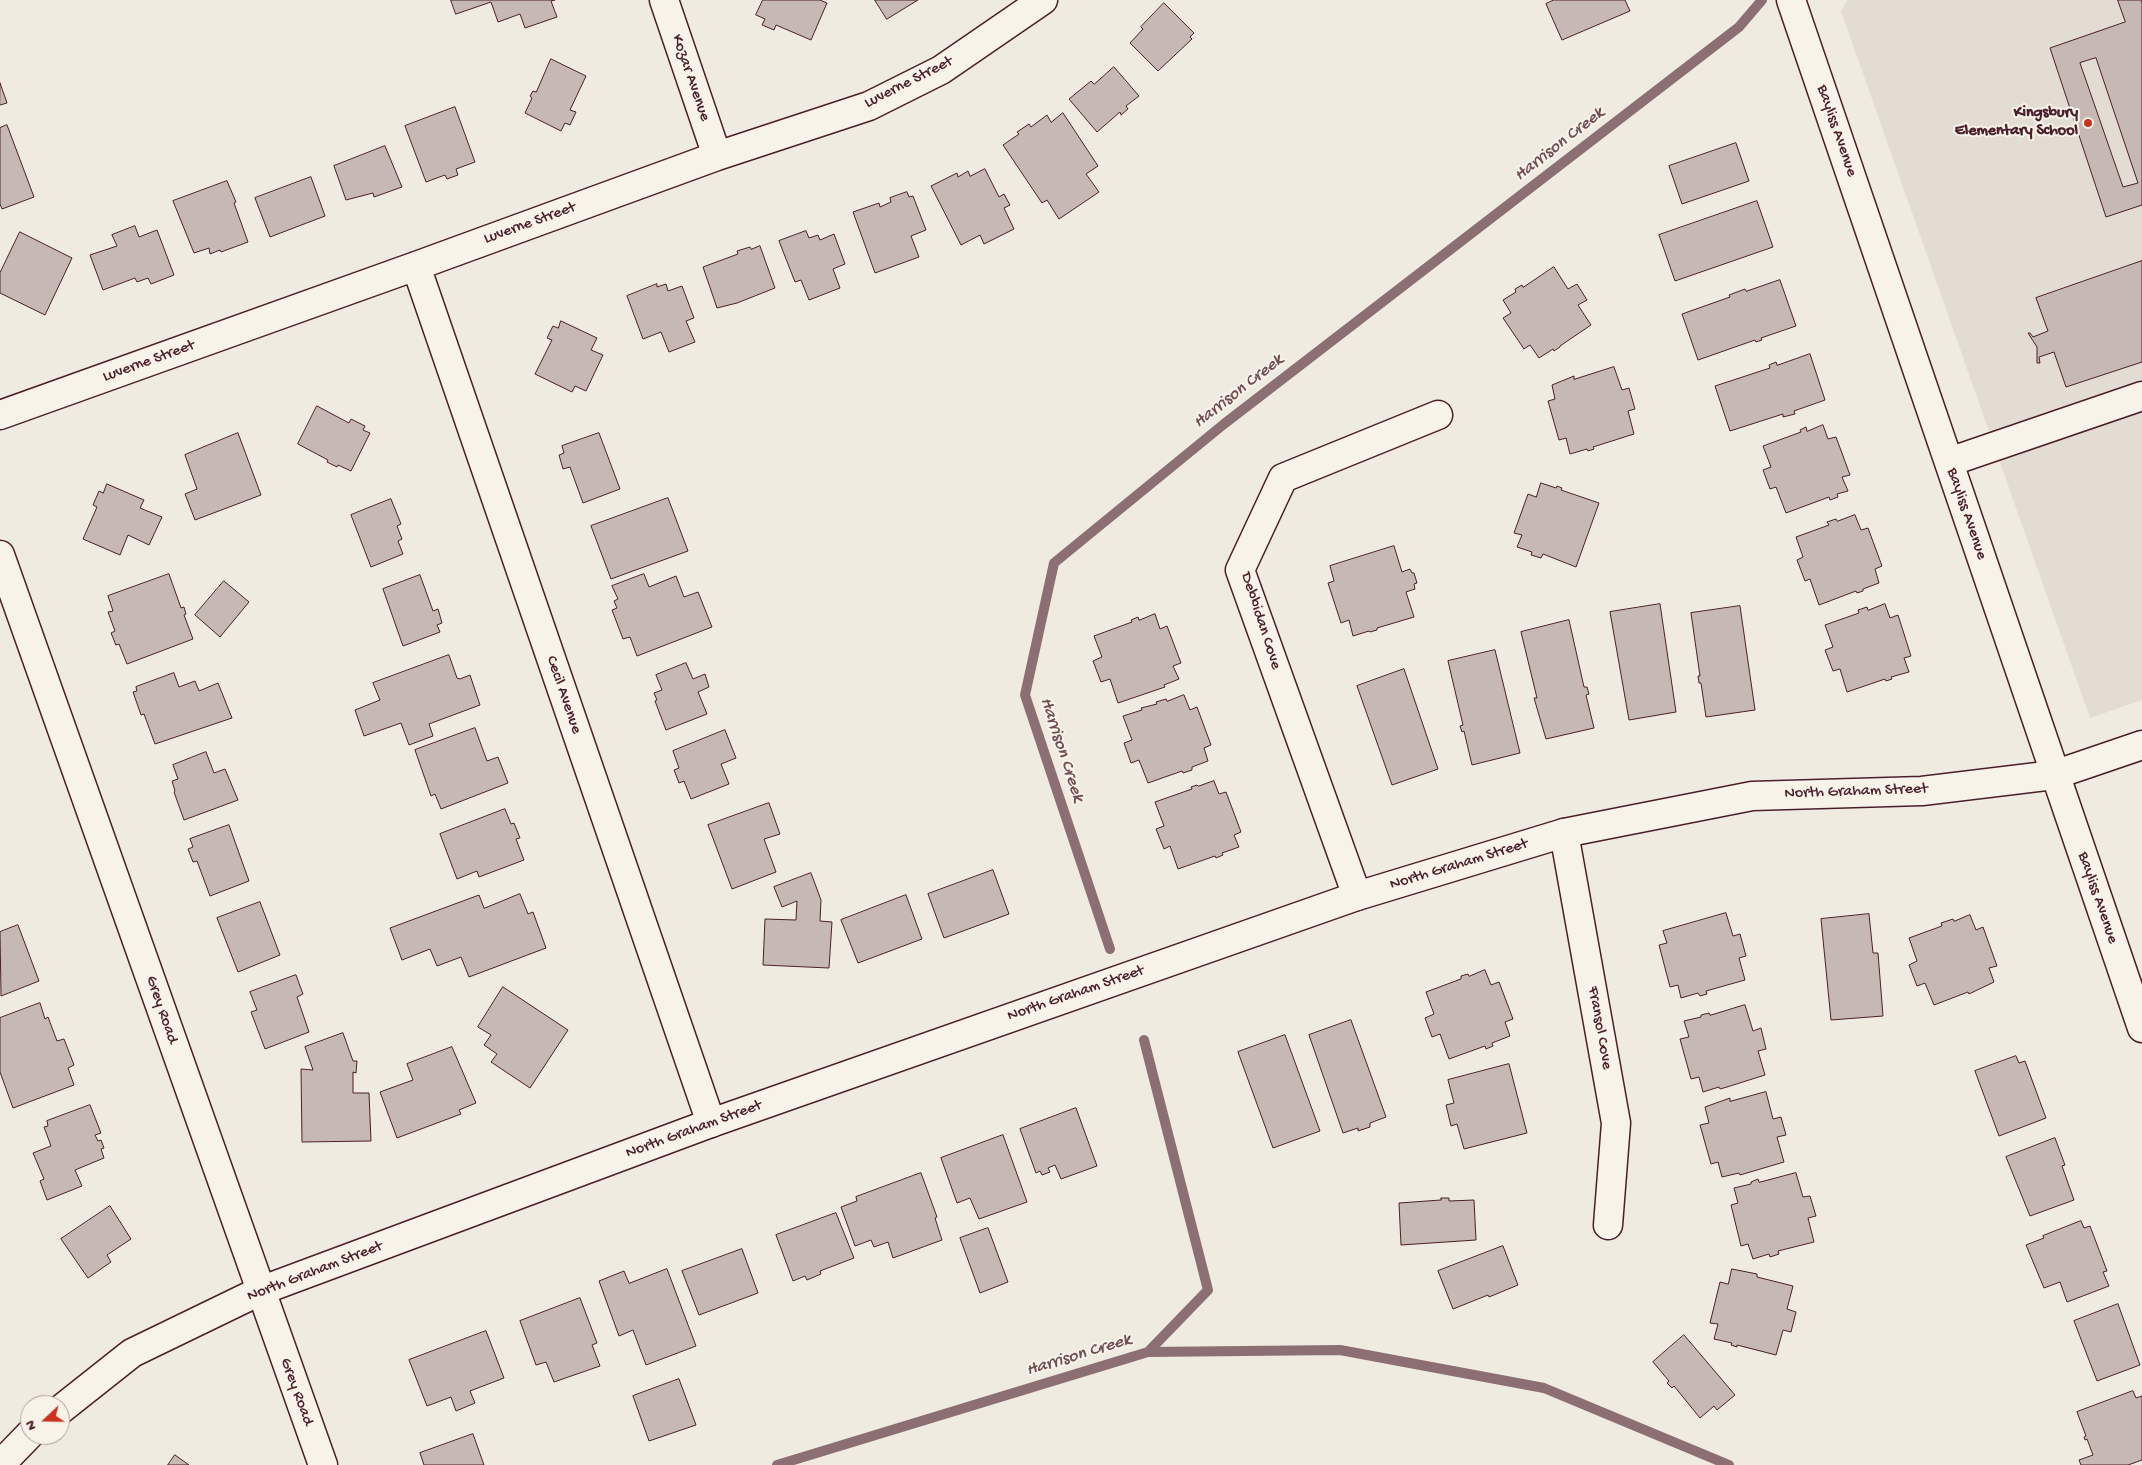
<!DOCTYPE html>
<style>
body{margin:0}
#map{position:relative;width:2142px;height:1465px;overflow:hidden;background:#f0ebe0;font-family:"Gochi Hand",sans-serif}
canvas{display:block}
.north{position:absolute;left:20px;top:1395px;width:50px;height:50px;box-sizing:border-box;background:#f7f3e8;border:1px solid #b29e9c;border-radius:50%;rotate:249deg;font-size:14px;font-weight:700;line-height:20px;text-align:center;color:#4a1f2b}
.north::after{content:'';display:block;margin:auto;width:18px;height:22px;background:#c8321e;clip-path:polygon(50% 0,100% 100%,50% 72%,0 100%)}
</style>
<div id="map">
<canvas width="2142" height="1465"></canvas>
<div class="north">N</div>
</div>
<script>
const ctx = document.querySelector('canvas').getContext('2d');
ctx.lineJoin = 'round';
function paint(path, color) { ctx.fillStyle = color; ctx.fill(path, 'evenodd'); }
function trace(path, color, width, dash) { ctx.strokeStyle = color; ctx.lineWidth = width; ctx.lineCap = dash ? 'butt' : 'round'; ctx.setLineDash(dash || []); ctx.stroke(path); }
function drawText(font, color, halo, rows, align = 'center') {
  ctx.font = font + ' "Gochi Hand",sans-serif'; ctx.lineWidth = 4; ctx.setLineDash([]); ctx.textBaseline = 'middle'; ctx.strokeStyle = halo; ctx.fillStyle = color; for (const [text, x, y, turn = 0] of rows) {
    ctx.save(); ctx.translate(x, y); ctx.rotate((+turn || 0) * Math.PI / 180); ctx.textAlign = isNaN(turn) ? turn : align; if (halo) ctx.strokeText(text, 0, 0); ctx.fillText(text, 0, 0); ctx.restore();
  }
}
paint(new Path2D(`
 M1847,0H2142V700L2090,718L1841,11Z`), '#e3dcd2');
trace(new Path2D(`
 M1110,949L1025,695L1054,563L1224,424L1739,27L1762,0
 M1148,1352L1340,1350L1544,1388L1729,1465
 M777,1465L1148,1352L1208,1290L1144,1040`), '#8b6f72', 10);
const building = new Path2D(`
 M451,0H555L551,1L557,17L525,28L520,14L498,22L491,2L456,14Z
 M763,0H820L827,3L811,40L776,25L774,30L762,25L765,19L756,15Z
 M875,0H918L887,19Z
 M1554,0H1625L1630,11L1562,40L1546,4Z
 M2118,0H2141L2142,3V205L2106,217L2050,48L2125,22ZM2096,58L2138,183L2123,187L2080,63Z
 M1164,3L1194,33L1190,37L1192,39L1158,71L1130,43L1143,29L1141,27Z
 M551,59L586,76L570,110L576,112L570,125L565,123L561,131L525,113L532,98L530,96L533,91L536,92Z
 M1114,67L1139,96L1126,106L1128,109L1121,115L1120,112L1097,132L1069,99L1091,81L1094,84Z
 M0,83L7,103L0,105Z
 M455,107L475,162L456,169L458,175L447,179L445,175L426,182L405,126Z
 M1063,113L1098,166L1086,174L1099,192L1059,219L1047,200L1042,203L1003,145L1019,134L1017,132L1029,124L1031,127L1047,115L1051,122Z
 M7,125L34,197L2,209L0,204V128Z
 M1736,143L1749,181L1682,204L1669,166Z
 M385,146L402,187L374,197L373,193L346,200L334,166Z
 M985,169L999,197L1004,194L1010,205L1004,208L1014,229L984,244L980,235L961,245L931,186L957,173L958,177L968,171L970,176Z
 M311,177L325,216L270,237L255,198Z
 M227,181L236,202L234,203L248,242L221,252L220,250L210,254L209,248L194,253L173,201Z
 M907,192L909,197L913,196L926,230L911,236L919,257L875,273L853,212L879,203L880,207L891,202L890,198Z
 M1757,201L1773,247L1675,281L1659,235Z
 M135,226L139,237L157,230L174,275L151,284L148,278L137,282L135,278L103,290L90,255L117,246L112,235Z
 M806,231L809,238L818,235L820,240L834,234L845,264L833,269L840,288L809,300L801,280L795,282L779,241Z
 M20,232L72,258L45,315L0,293V273Z
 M760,246L775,288L737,303L717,308L703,267L738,254L737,251L750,247L751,249Z
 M2142,261V362L2066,387L2054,352L2039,357L2040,363H2037V347L2028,333H2030L2033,337L2048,331L2036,298Z
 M1554,267L1568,289L1577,284L1587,300L1578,305L1591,325L1560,346V347L1554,351L1553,349L1539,358L1530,345L1524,349L1503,318L1511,313L1503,300L1516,292L1515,289L1522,285L1523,287Z
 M1780,280L1796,326L1761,338L1762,340L1756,342L1755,340L1698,360L1682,314L1730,297L1729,295L1745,289L1746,291Z
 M657,284V287L666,284L668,291L682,286L694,318L686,321L695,342L669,352L661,332L643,339L627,296Z
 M561,321L597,338L591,350L603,355L586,391L575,386L572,392L535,374L552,340L547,338L553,326L558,328Z
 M1810,354L1825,400L1794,411L1795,414L1783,417V414L1730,431L1715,386L1770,368L1769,365L1776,362L1777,365Z
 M1614,367L1622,390L1629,388L1635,409L1628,411L1634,434L1593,447L1594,449L1588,451L1587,449L1570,454L1566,438L1559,440L1548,401L1555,399L1552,385L1574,376V379Z
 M317,406L349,423L351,419L365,426L363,430L370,433L351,471L338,465L337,467L327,462L328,460L298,444Z
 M1823,425L1828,439L1836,437L1850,475L1842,477L1848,491L1837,494L1838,497L1830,500L1829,497L1786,513L1776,487L1770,489L1763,470L1771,467L1763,446L1801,432L1800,430L1806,427L1807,431Z
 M238,433L261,495L195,520L185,494L197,489L185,455Z
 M599,433L620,489L583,503L570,467L563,469L559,455L564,453L562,446Z
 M1541,483L1556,488L1557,486L1562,488L1561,490L1599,503L1576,567L1543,554L1541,558L1531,555L1532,552L1517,547L1522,535L1514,533L1528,494L1536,497Z
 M107,484L144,500L140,508L162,517L149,545L128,535L120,555L83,539L97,507L93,505L99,491L103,493Z
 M668,498L688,551L611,579L591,526Z
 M391,499L401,524L397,526L402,539L398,541L403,554L371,567L351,515Z
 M1855,515L1861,530L1868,528L1882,566L1875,569L1879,583L1863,589V591L1857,593L1856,591L1819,605L1810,579L1805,581L1797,560L1803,557L1796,537L1829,525L1827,522L1836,519L1837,521Z
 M1394,546L1402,572L1410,569L1412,573H1414L1417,583L1414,584L1415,589L1406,592L1414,617L1377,628V630L1370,632L1369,631L1353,636L1349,620L1341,623L1328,583L1334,581L1330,566Z
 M169,574L181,608L184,607L186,614L184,615L193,639L127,664L119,644L116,645L111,633L115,631L108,612L113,611L108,596Z
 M644,574L649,587L676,576L684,597L698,592L712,627L637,656L630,637L623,639L612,610L617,608L614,601L618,599L612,586Z
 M420,575L433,611L438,609L442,623L437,625L440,632L403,646L383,589Z
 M224,581L249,602L220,637L195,615Z
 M1660,604L1676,712L1629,720L1610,612Z
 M1885,604L1890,618L1898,615L1911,656L1904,658L1909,672L1891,677L1892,679L1886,681L1885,679L1847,692L1840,669L1833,671L1825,650L1833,647L1825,625L1859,613L1858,610L1867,607L1868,610Z
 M1740,606L1755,710L1706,717L1701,683H1699L1698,676H1700L1691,613Z
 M1155,614L1160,629L1167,626L1181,663L1173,666L1179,679L1164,685L1165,687L1118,703L1110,679L1101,682L1093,661L1102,657L1094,636L1132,622L1131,620L1138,617L1139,620Z
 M1569,620L1584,687H1587L1589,694L1586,695L1594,728L1546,739L1534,698H1537L1521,632Z
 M1495,650L1520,753L1472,765L1464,731L1462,732L1460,726L1463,725L1448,661Z
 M449,655L457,678L460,679L470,675L480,705L429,724L433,736L409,745L401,723L364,736L355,710L380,700L373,683Z
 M686,663L693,679L705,674L709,687L698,692L707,714L666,730L655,701L657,700L654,693L662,690L656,675Z
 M1404,669L1438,769L1392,785L1357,686Z
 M174,673L179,687L195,681L199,691L218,683L232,718L155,744L144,714L141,715L133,692L137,691L136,687Z
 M1184,695L1190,710L1197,707L1211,745L1204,748L1208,761L1192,767V770L1183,773L1182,771L1148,783L1139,760L1131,763L1124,743L1132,740L1123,716L1142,710L1141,708L1157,704L1156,702L1166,699L1167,701Z
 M475,728L487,761L498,757L508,783L441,809L435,794L431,796L415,750Z
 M725,730L736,758L721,764L729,784L691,799L684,781L679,783L674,770L679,768L673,751Z
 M206,752L214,773L225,769L238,800L184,820L174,792L175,791L172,781L178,779L173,765Z
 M1214,781L1219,794L1226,792L1241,832L1234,835L1239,847L1222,853L1223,855L1216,858L1215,856L1178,869L1170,846L1164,849L1156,829L1164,826L1155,802L1192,789L1191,787L1197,785L1198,786Z
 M769,803L780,834L764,839L776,872L732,889L708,825Z
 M505,809L511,824L514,823L520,838L516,839L524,860L479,877L477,871L457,879L440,834Z
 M229,825L249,881L210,896L197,861L193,862L188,849L193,847L190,839Z
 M993,870L1009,914L944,938L928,894Z
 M811,873L821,900L820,921L832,922L829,968L763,965L765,919L796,920L797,901L782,907L774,887Z
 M520,894L528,914L533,912L546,948L469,977L461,957L437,966L430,949L402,960L390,928L479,895L484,908Z
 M906,895L922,939L858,963L841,920Z
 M260,902L280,955L238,972L217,918Z
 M1726,913L1733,936L1740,934L1746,956L1739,958L1745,980L1706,991L1707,994L1700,996L1698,993L1681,998L1678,985L1670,987L1659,945L1667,943L1663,931Z
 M1869,914L1873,953H1878L1883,1016L1831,1020L1821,919Z
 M1970,915L1976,930L1983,927L1997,966L1989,968L1994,982L1969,994L1968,992L1934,1005L1925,983L1917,986L1909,965L1917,961L1909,938L1942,926L1941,923L1953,919L1954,921Z
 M18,925L39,981L1,996L0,932Z
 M1485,970L1491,985L1499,982L1513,1019L1505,1022L1510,1036L1492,1043L1493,1046L1486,1049L1485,1046L1449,1059L1440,1034L1432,1037L1425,1018L1434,1014L1426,992L1461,979V976L1468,974L1469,976Z
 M296,975L303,994L297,997L309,1032L265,1049L251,1012L257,1010L250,992Z
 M503,987L568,1030L530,1088L491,1062L497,1054L484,1045L491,1035L478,1027Z
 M40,1003L45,1019L48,1017L57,1041L64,1039L74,1065L68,1068L74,1085L13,1108L0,1072V1018Z
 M1745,1005L1753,1031L1761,1028L1766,1049L1758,1051L1765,1075L1727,1087L1720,1089L1719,1087L1703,1092L1699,1077L1691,1079L1680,1039L1689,1037L1684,1021L1701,1017V1015L1709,1013L1710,1015Z
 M1351,1020L1386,1117L1370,1123V1127L1358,1131V1128L1343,1133L1309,1035Z
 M343,1033L353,1061H357L356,1073L353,1072V1093H369L371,1141L302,1142L301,1069L313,1070L305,1047Z
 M1285,1035L1320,1131L1273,1148L1238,1052Z
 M452,1047L476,1103L459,1110L461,1114L397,1138L380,1092L413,1080L407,1064Z
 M2016,1056L2019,1063L2025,1061L2046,1118L1999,1136L1975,1071Z
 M1509,1064L1527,1133L1464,1149L1457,1124L1451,1126L1446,1105L1454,1103L1448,1080Z
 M1766,1092L1773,1119L1781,1117L1786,1135L1777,1137L1784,1162L1740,1175L1739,1173L1722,1177L1718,1162L1711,1164L1700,1125L1709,1123L1705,1107L1730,1098V1101Z
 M90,1105L101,1133L95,1135L98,1141L101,1140L104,1148L101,1149L104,1158L75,1170L82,1186L47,1200L40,1181L44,1179L33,1153L51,1146L44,1127L48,1126L47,1121Z
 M1076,1108L1097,1166L1061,1179L1055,1165L1048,1168L1050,1172L1042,1175L1040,1171L1036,1173L1020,1129Z
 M1003,1135L1027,1202L979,1219L970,1198L957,1203L941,1158Z
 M2055,1138L2065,1165L2062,1166L2074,1200L2030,1216L2006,1157Z
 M921,1173L937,1217L935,1218L942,1240L893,1258L888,1242L874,1247L871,1240L855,1246L841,1207L857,1201L856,1197Z
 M1796,1173L1803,1197L1810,1196L1816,1216L1808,1218L1814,1242L1778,1251L1779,1254L1770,1257L1769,1254L1753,1259L1748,1244L1741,1246L1731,1205L1738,1203L1734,1188L1751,1184V1182L1758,1179L1759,1182Z
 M1441,1198H1449V1201L1474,1200L1476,1240L1401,1245L1399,1203L1441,1200Z
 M110,1206L131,1239L107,1255L111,1262L88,1278L61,1239Z
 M836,1213L854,1258L820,1271L821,1274L807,1280L805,1276L793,1281L776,1235Z
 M2081,1221L2084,1228L2090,1226L2107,1271L2103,1272L2109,1286L2067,1302L2060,1282L2044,1288L2026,1245L2044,1238L2043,1236Z
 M988,1228L1008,1282L980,1293L960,1238Z
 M1503,1246L1518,1285L1489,1297L1488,1295L1453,1309L1438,1271Z
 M742,1249L758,1293L699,1315L682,1271Z
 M667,1269L696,1346L646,1365L633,1330L619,1336L599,1281L624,1271L629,1283Z
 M1732,1269L1757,1274V1277L1793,1286L1787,1309L1796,1312L1791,1332L1783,1330L1776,1355L1737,1345V1347L1731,1345L1732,1343L1714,1339L1718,1324L1710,1323L1720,1282L1728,1284Z
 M580,1298L597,1343L592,1345L600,1366L554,1382L546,1362L536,1365L520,1321Z
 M2118,1304L2140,1365L2097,1381L2074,1321Z
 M486,1331L504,1378L470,1391L475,1403L456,1411L451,1397L427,1406L409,1360Z
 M1684,1335L1735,1395L1717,1410L1714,1406L1700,1418L1674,1386L1672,1388L1667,1383L1669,1381L1653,1362Z
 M679,1379L696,1425L649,1441L633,1396Z
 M2133,1391L2136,1398L2142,1396V1460L2128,1465H2081L2079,1460L2093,1455L2087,1439L2085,1440L2084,1437L2086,1436L2077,1412Z
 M473,1434L484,1465H424L420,1453Z
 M175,1455L189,1465H168Z`);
paint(building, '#c6b8b3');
trace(building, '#4a1f2b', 1);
const minor = new Path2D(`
 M664,0L717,156
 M1791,0L2142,1028
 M416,266L711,1123
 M0,415L416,266L717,156L869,106L941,70L1043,0
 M1949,462L2142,396
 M0,555L323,1465
 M1564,833L1616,1123L1608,1225
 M1357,896L1240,570L1283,478L1438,415`);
const major = new Path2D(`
 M60,1410L132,1353L260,1291L711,1123L1357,896L1564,833L1752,796L1922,791L2054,775L2142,745
 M0,1465L30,1434`);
trace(minor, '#4a1f2b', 31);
trace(major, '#4a1f2b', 31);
trace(minor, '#f7f3e8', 28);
trace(major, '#f7f3e8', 28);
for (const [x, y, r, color] of [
 [2088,123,5,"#c8321e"]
]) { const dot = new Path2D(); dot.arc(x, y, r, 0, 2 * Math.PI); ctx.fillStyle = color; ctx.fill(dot); trace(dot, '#f7f3e8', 2); }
drawText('16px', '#4a1f2b', '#f7f3e8', [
 ["Kozar Avenue",690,78,71],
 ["Luverne Street",909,83,-27],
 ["Bayliss Avenue",1836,131,71],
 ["Luverne Street",530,224,-20],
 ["Luverne Street",149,362,-20],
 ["Bayliss Avenue",1966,514,71],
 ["Debbidan Cove",1260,621,72],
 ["Cecil Avenue",563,695,71],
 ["North Graham Street",1856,792,-2],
 ["North Graham Street",1459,865,-17],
 ["Bayliss Avenue",2097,898,71],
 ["North Graham Street",1076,994,-19],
 ["Grey Road",161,1010,71],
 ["Fransol Cove",1599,1028,80],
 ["North Graham Street",694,1130,-20],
 ["North Graham Street",315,1272,-21],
 ["Grey Road",296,1392,70]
]);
drawText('bold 16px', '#4a1f2b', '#f7f3e8', [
 ["Kingsbury",2078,114],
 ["Elementary School",2078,132]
], 'right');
drawText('italic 18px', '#704e55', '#f7f3e8', [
 ["Harrison Creek",1560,145,-38],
 ["Harrison Creek",1239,392,-38],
 ["Harrison Creek",1061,750,72],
 ["Harrison Creek",1079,1356,-17]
]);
</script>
